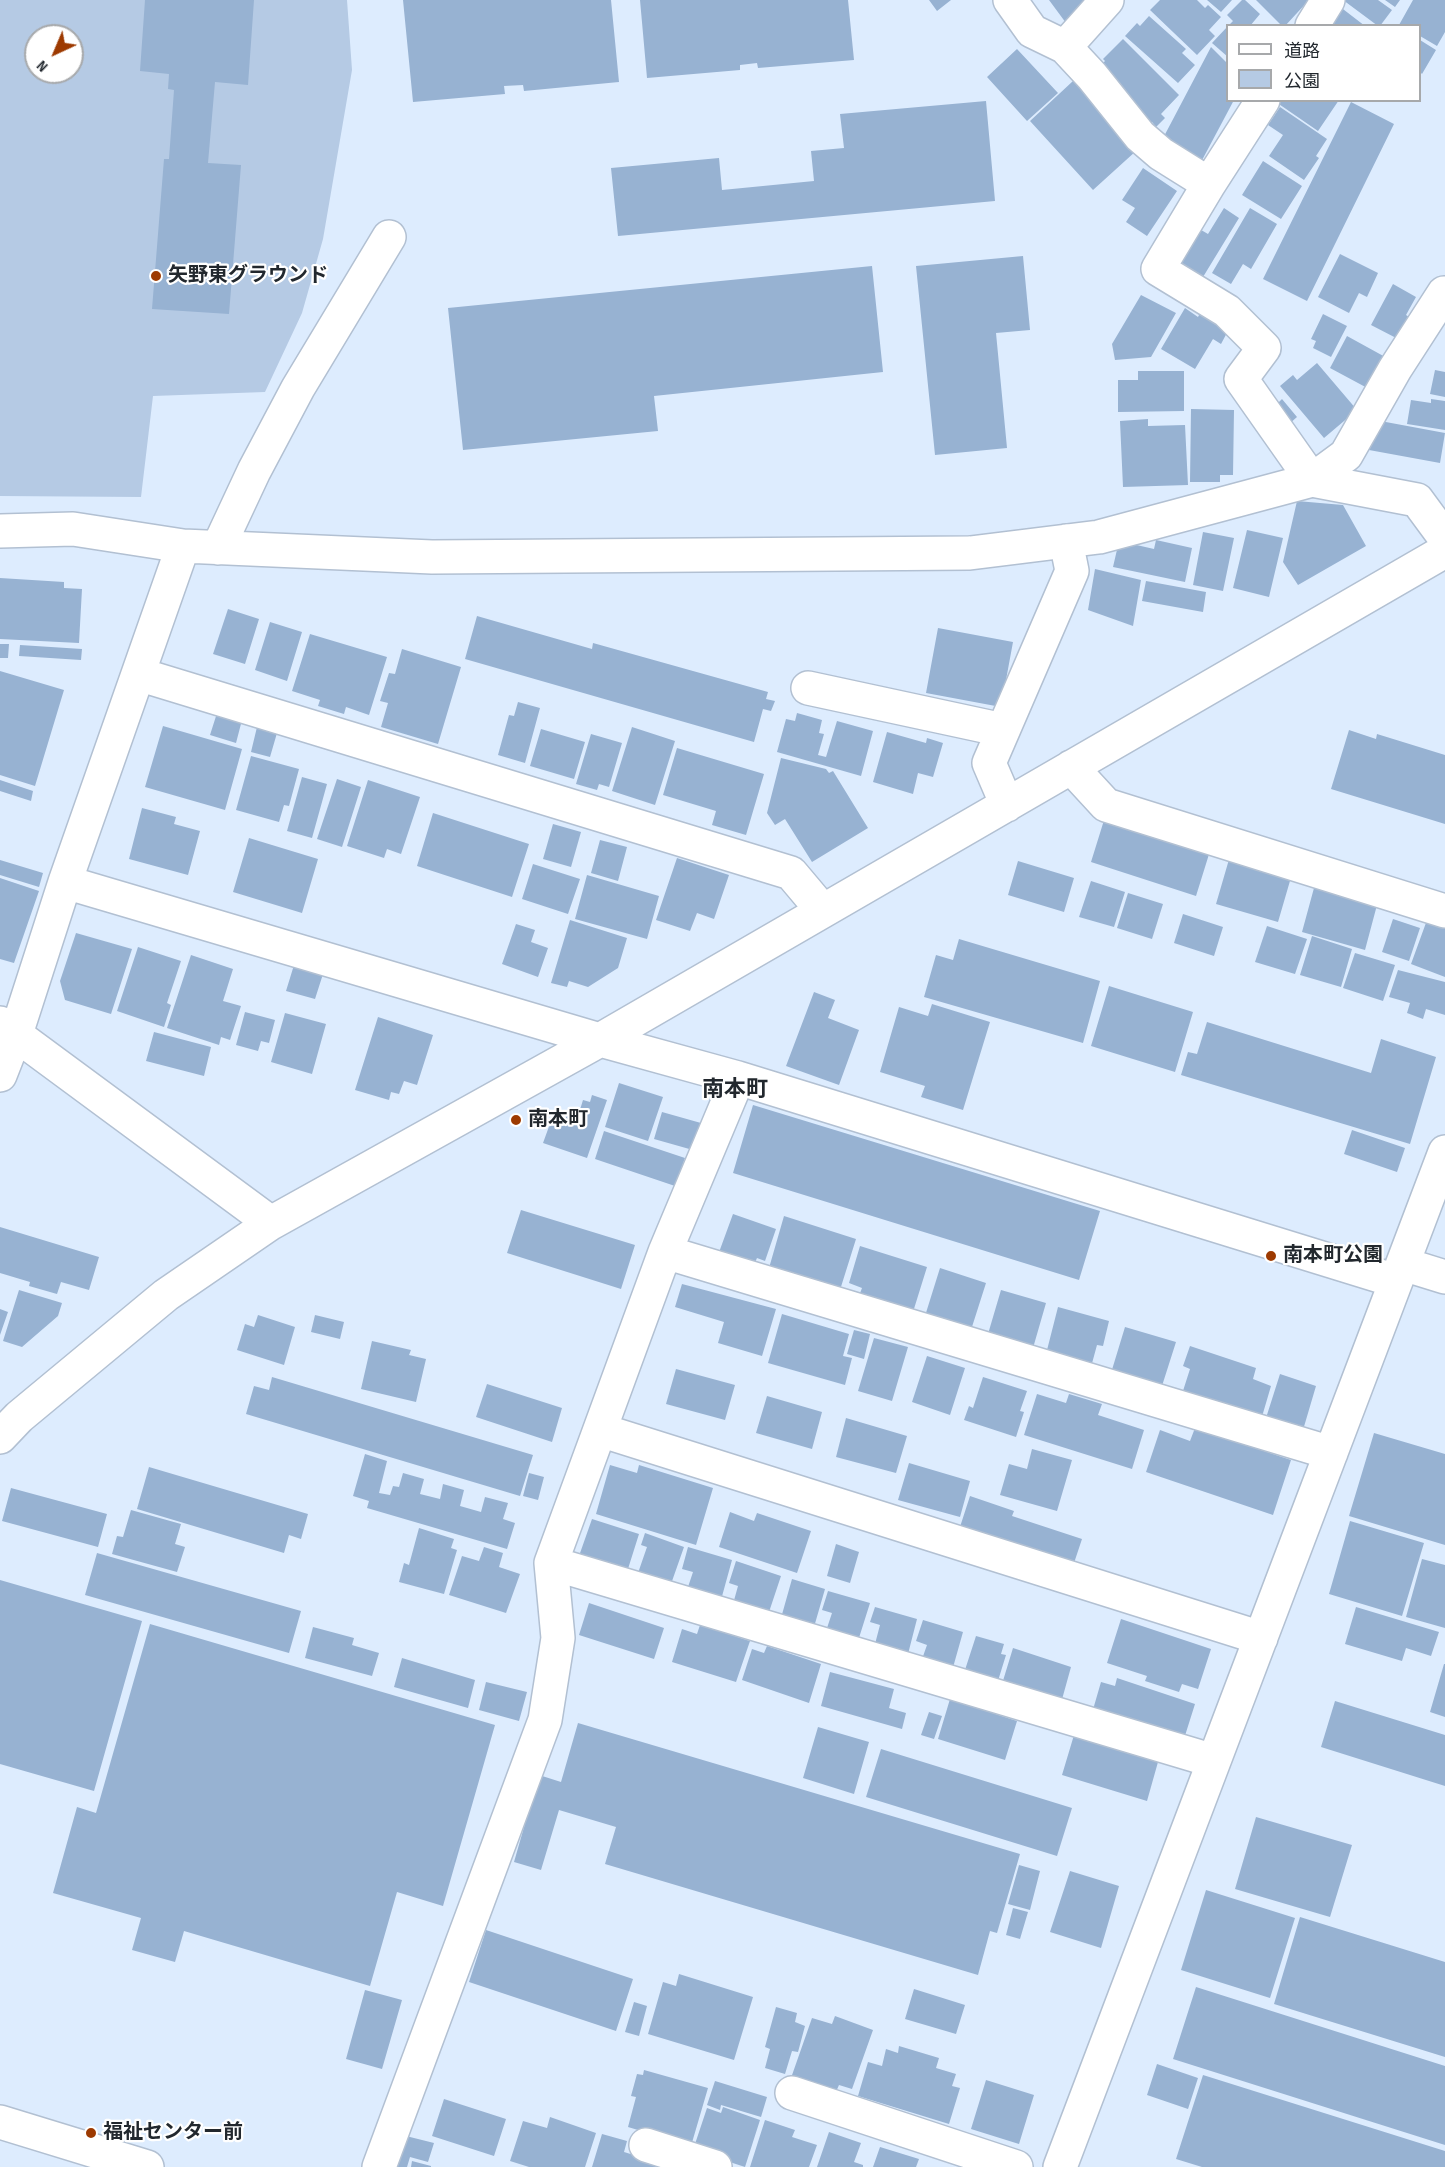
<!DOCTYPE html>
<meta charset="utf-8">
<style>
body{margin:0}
#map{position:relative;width:1445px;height:2167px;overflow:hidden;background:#ddecfe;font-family:"Sofia Sans Condensed","Noto Sans JP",sans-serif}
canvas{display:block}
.legend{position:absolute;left:1226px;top:24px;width:195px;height:78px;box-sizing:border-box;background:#fff;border:2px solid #a7a9ab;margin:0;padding:8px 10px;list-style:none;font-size:18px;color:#22282e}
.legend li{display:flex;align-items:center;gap:12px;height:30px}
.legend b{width:30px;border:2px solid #a7a9ab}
.north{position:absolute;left:24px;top:24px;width:60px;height:60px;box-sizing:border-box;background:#fff;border:2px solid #a7a9ab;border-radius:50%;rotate:224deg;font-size:16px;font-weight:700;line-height:24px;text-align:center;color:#22282e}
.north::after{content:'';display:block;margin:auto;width:21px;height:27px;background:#9d3a01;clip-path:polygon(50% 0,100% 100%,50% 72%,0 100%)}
</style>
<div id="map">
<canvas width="1445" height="2167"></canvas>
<ul class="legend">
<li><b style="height:8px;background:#fff"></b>道路</li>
<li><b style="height:16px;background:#b5cae4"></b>公園</li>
</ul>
<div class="north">N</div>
</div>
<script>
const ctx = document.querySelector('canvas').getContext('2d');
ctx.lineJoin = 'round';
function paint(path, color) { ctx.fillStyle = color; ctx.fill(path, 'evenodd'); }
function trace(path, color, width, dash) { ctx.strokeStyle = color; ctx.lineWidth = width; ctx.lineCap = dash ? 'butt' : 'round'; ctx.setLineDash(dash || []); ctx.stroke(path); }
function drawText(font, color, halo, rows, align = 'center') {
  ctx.font = font + ' "Sofia Sans Condensed","Noto Sans JP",sans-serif'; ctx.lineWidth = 4.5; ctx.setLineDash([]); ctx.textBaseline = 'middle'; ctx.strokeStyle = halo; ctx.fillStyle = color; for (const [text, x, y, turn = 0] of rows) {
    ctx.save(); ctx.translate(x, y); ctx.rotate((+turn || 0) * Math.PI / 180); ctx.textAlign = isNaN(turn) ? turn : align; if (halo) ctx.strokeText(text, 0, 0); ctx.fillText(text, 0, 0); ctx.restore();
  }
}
paint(new Path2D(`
 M0,0H347L352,70L323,239L302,313L265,392L153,396L141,497L0,496ZM36,36H72V72H36Z`), '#b5cae4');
paint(new Path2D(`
 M145,0H254L248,85L215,82L208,163L241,165L229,314L152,309L164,159H169L174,90L168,89L169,74L140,71Z
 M403,0H611L619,82L524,91L523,85L504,86L505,94L413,102Z
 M640,0H848L854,60L758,68L757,63L740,65V70L647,78Z
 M929,0H951L937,11Z
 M1049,0H1084L1088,6L1066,23Z
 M1160,0H1197L1205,8L1208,5L1221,17L1209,30L1215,36L1197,55L1150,10Z
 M1207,0H1232L1221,12Z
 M1242,0H1245L1260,14L1250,26H1228L1233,21L1227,15Z
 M1256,0H1309L1285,26H1282Z
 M1343,0H1378L1392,10L1380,26H1378Z
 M1385,0H1400L1395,7Z
 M1413,0H1445V32L1437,46L1420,36V26L1399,25Z
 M1339,6L1365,26H1325Z
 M1149,16L1186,49L1182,53L1195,65L1178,83L1125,36L1137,23L1140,26Z
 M1228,26V57L1212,43Z
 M1123,39L1179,95L1161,114L1165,118L1156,127L1152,122L1145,129L1097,69L1105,61L1103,59Z
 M1420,40L1436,50L1422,74L1420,72Z
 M1211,47L1228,64V100H1234L1200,164L1161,142Z
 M1017,49L1058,93L1027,121L987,77Z
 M1073,81L1087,96L1091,92L1136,151L1093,190L1030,121Z
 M1273,100H1339L1318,131Z
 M986,101L995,201L618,236L611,168L719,158L722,190L814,181L811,151L844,148L840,114Z
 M1351,102L1394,124L1307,301L1263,279Z
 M1280,107L1327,139L1316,156L1319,158L1304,180L1269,156L1283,135L1268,125Z
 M1263,161L1302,186L1281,219L1242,195Z
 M1143,168L1177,191L1147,236L1126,222L1135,208L1122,200Z
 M1224,208L1239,218L1203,277L1176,260L1196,227L1208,234Z
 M1250,208L1277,224L1251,269L1243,264L1231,284L1212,273Z
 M1340,254L1378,273L1367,297L1359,293L1349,313L1318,297Z
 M1023,256L1030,330L996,333L1007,448L935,455L916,266Z
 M872,266L883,372L654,396L658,431L463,450L448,308Z
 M1393,284L1416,297L1406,315L1412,319L1400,340L1371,325Z
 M1141,295L1176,313L1151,357L1115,360L1112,344Z
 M1185,308L1198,317L1201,311L1229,329L1221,344L1213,339L1195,369L1161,349Z
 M1323,314L1347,326L1331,357L1313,348L1316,341L1311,339Z
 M1347,336L1387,358L1371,390L1330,368Z
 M1317,363L1357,410L1324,438L1280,386L1293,375L1297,380Z
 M1435,370L1445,372V397L1430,394Z
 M1138,371H1184V411L1118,412V380H1138Z
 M1282,399L1297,417L1289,424L1274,407Z
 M1431,399L1445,401V430L1407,424L1411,400L1431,403Z
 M1191,409L1234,410L1233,475H1220V482H1190Z
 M1148,419V426L1185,425L1188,485L1123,487L1120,421Z
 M1375,420L1445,433L1440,463L1369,450Z
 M1297,501L1343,505L1366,546L1298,585L1283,562Z
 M1247,530L1283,538L1269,597L1233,588Z
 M1203,532L1234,538L1223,591L1193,585Z
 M1156,540L1192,548L1185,582L1113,567L1119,541L1154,549Z
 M1095,569L1141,580L1133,626L1088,610Z
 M0,578L64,582V588L82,589L79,643L0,639Z
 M1146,581L1206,592L1203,612L1142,601Z
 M228,609L259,619L245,664L213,654Z
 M477,616L592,649L593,643L768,692L766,699L775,701L771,711L763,709L754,742L465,659Z
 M270,622L302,632L287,681L255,670Z
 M938,628L1013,642L1001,707L926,693Z
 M310,634L387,657L369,715L346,707L344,714L318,706L320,700L292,691Z
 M0,644H9L8,658H0Z
 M20,645L82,649L81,660L19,656Z
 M402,649L461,667L438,744L381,727L388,703L380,701L389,673L395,674Z
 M0,671L64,690L35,786L0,775Z
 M518,702L540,708L525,763L498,755L509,715L514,716Z
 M217,713L242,720L236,743L210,735Z
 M797,713L822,720L819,733L824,734L818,755L826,757L837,721L873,731L861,776L777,752L786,719L795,721Z
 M163,726L242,749L225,810L145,787Z
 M257,727L277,733L270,757L251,752Z
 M632,727L675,741L655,805L612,791Z
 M541,729L585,742L574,779L530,766Z
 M1349,730L1376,739L1377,734L1445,755V824L1331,789Z
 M887,732L926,743L927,738L943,743L933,777L918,773L913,794L873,782Z
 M591,734L622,743L609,787L599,784L597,790L576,784Z
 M677,748L764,774L746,835L712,825L716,811L663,795Z
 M251,756L299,769L289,806L284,805L279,822L236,810Z
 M781,758L826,769L829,773L833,771L868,828L812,862L785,819L775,825L767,813Z
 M302,777L327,784L312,838L287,831Z
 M337,779L361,787L342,847L317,839Z
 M0,780L33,791L31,801L0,791Z
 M368,780L420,797L401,854L387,849L384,858L347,846Z
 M142,808L176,817L174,824L200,831L188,875L129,859Z
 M433,813L529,844L512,897L417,866Z
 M1105,817L1210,851L1196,896L1091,862Z
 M553,824L581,832L571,867L543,859Z
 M249,838L318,859L302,913L233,892Z
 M600,840L627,847L618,881L591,873Z
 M1230,856L1292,874L1278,922L1216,904Z
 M677,858L729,875L714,919L697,913L690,931L656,920Z
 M0,860L43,873L39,887L0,875Z
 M1018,861L1074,878L1064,912L1008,895Z
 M533,864L580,879L568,914L522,899Z
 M587,875L659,896L647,939L575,919Z
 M0,878L39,891L14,963L0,959Z
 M1091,881L1125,892L1114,927L1079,917Z
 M1314,888L1377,905L1365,950L1302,932Z
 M1128,893L1163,904L1152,939L1117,928Z
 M1183,914L1223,927L1214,956L1174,943Z
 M1393,919L1420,928L1409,961L1382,952Z
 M570,920L627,938L618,968L588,987L569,981L567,987L551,983Z
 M1427,920L1445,927V977L1411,964Z
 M516,924L535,930L531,942L548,948L538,977L502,964Z
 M1267,926L1307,939L1295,974L1255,962Z
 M76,933L132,949L111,1014L65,1000L60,981Z
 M1312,936L1352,949L1341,987L1300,975Z
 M959,939L1100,981L1083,1043L924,997L936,955L953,960Z
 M138,947L181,961L167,1003L171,1005L164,1027L117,1011Z
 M1355,953L1395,965L1383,1001L1343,988Z
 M191,955L233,969L223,1001L241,1006L230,1040L221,1037L219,1045L167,1028Z
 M294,965L323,974L315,999L286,991Z
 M1398,970L1445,982V1015L1426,1009L1423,1019L1407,1013L1410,1003L1389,997Z
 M1109,986L1193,1012L1175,1072L1091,1046Z
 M814,992L835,1000L828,1018L859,1030L839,1085L786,1066Z
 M932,1004L990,1022L963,1110L921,1097L925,1086L880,1072L899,1007L928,1016Z
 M245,1012L275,1020L269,1043L261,1041L258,1051L236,1045Z
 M285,1013L326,1024L312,1074L271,1062Z
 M378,1017L433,1035L417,1085L404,1081L399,1094L391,1092L389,1100L355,1090Z
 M1207,1022L1371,1073L1381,1039L1436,1057L1410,1144L1181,1075L1188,1052L1197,1054Z
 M154,1032L211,1047L204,1076L146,1061Z
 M619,1083L663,1097L648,1141L605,1127Z
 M592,1095L607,1100L587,1158L543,1143L551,1121L563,1126L569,1109L579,1113L583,1100L590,1102Z
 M753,1105L1100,1211L1079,1280L733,1173Z
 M662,1112L708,1125L700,1152L654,1139Z
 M1352,1130L1405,1148L1397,1172L1344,1154Z
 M604,1131L685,1158L675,1186L595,1159Z
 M521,1210L635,1245L621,1289L507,1253Z
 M733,1214L776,1229L765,1261L757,1258L753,1267L718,1255Z
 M784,1216L856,1239L840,1290L769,1268Z
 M0,1227L99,1257L89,1290L61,1282L57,1294L29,1286L30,1282L0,1273Z
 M860,1246L927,1267L913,1312L859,1296L862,1288L849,1283Z
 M940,1268L986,1283L971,1330L925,1316Z
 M682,1284L776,1309L762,1356L718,1343L724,1322L675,1307Z
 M19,1290L62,1303L58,1316L22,1347L3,1341Z
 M1001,1290L1046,1303L1033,1348L988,1334Z
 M1058,1307L1109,1321L1103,1346L1097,1345L1091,1367L1046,1354Z
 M0,1309L8,1312L0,1335Z
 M782,1314L849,1334L843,1356L852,1358L845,1385L768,1363Z
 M258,1315L295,1327L284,1365L237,1350L245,1324L254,1327Z
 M315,1315L344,1322L340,1339L311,1332Z
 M1125,1327L1176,1342L1161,1389L1111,1373Z
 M854,1330L870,1334L864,1359L847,1354Z
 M874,1338L908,1347L892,1401L858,1391Z
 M372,1341L411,1350L409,1355L426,1359L416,1402L361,1389Z
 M1190,1346L1256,1368L1253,1379L1271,1386L1261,1420L1182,1394L1190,1369L1183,1366Z
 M927,1356L965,1368L950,1415L912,1402Z
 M676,1369L735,1385L725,1420L666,1404Z
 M1280,1374L1316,1386L1303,1430L1266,1418Z
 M272,1377L533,1455L520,1496L246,1414L254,1386L269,1390Z
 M983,1377L1027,1391L1020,1411L1024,1412L1016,1437L964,1420L969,1406L973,1408Z
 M487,1384L562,1408L552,1442L476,1417Z
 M1037,1394L1066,1403L1069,1394L1102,1404L1098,1415L1144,1430L1132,1469L1024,1435Z
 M767,1396L822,1412L812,1449L756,1433Z
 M846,1418L907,1436L896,1473L836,1457Z
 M1195,1428L1291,1460L1273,1515L1146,1472L1160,1430L1190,1441Z
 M1374,1433L1445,1454V1545L1349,1516Z
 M1032,1449L1072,1460L1057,1511L1000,1495L1009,1464L1027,1469Z
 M365,1454L387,1461L379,1493L390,1495L393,1486L399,1487L403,1473L424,1479L420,1494L440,1499L443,1484L464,1490L460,1506L481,1512L485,1497L508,1503L503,1519L515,1523L507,1549L367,1508L369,1501L353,1496Z
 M909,1463L970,1481L960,1517L898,1500Z
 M610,1465L637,1473L639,1465L713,1488L696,1545L596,1514Z
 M149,1467L308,1514L301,1539L289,1535L284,1553L137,1509Z
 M529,1473L544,1477L538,1500L523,1496Z
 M11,1488L107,1514L98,1547L2,1521Z
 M970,1496L1014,1511L1012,1516L1082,1539L1073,1566L959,1530Z
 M131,1510L181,1524L175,1544L185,1547L177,1572L112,1554L117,1536L123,1537Z
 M730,1512L754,1521L757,1513L811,1531L797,1573L719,1547Z
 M592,1519L639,1534L627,1572L579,1556Z
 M1350,1521L1424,1543L1402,1616L1329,1594Z
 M419,1528L454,1539L451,1548L457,1550L444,1594L399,1582L404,1563L409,1565Z
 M645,1533L684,1547L671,1584L638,1573L647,1547L641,1545Z
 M836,1544L859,1552L850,1583L827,1576Z
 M484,1547L503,1553L499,1567L520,1574L506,1613L449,1595L462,1556L479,1561Z
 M688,1547L732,1560L721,1600L687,1590L693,1572L682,1569Z
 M97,1553L301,1611L289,1653L85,1595Z
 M1422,1559L1445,1565V1628L1406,1617Z
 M736,1561L781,1576L768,1615L733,1604L738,1586L729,1583Z
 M792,1579L825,1589L814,1627L781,1618Z
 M0,1580L142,1621L94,1791L0,1764Z
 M828,1591L870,1603L858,1641L826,1631L832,1613L822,1610Z
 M589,1603L664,1628L654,1659L579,1635Z
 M875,1607L917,1619L908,1654L875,1644L880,1625L870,1622Z
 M1356,1607L1439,1632L1431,1656L1406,1648L1402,1661L1345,1644Z
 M1121,1619L1211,1649L1198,1689L1182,1684L1179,1692L1145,1681L1147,1676L1107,1663Z
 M923,1620L963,1632L952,1671L921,1662L927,1645L916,1641Z
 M150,1624L495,1725L443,1906L397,1892L370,1986L184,1931L175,1962L132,1950L141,1918L53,1893L77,1807L96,1813Z
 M700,1625L750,1641L736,1682L672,1662L682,1629L697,1634Z
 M313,1627L354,1638L352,1645L379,1653L372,1676L305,1658Z
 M976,1636L1004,1644L1001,1654L1006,1655L997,1684L964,1673Z
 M767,1646L821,1664L809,1703L742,1680L752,1649L764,1653Z
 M1013,1648L1071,1667L1061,1703L1002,1684Z
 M402,1658L475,1680L468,1708L394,1687Z
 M1444,1664H1445V1717L1430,1712Z
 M830,1672L894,1689L889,1708L906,1713L902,1729L821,1706Z
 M1117,1678L1195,1704L1183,1742L1092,1713L1101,1682L1115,1686Z
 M486,1682L527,1692L519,1721L479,1710Z
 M950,1699L1017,1721L1005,1760L938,1739Z
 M1335,1701L1445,1735V1786L1321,1747Z
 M929,1712L942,1716L934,1739L921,1735Z
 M578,1723L1020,1854L997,1933L990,1931L978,1975L605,1864L616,1827L559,1810L541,1870L514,1862L539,1775L561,1782Z
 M818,1727L869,1742L854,1794L803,1778Z
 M1074,1735L1158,1762L1147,1801L1062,1775Z
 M881,1749L1072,1808L1057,1856L866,1797Z
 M1256,1817L1352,1845L1330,1917L1235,1889Z
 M1019,1865L1040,1871L1030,1910L1008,1904Z
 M1070,1871L1119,1886L1101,1948L1050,1932Z
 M1206,1890L1295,1918L1270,1998L1181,1970Z
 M1013,1908L1028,1912L1020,1939L1006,1935Z
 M1300,1917L1445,1962V2057L1274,2004Z
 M486,1930L633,1979L616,2031L469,1982Z
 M679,1974L753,1997L734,2060L648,2034L663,1982L676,1986Z
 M1196,1987L1445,2066V2145L1173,2059Z
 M914,1989L965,2005L956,2034L905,2019Z
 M365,1990L402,2000L382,2069L346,2059Z
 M634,2002L647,2006L639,2036L625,2032Z
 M776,2007L797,2013L795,2022L805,2026L798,2052L792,2051L785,2074L765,2068L770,2049L765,2047Z
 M835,2016L873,2030L852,2089L839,2085L835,2094L791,2078L812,2018L832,2024Z
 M899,2046L939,2058L936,2068L956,2074L952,2086L960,2088L949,2124L858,2096L868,2062L882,2066L886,2049L898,2053Z
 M1157,2064L1198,2078L1188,2109L1147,2095Z
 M644,2070L708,2088L691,2146L628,2127L636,2097L631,2096L637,2074L643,2075Z
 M1203,2075L1445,2151V2167H1202L1176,2159Z
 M986,2080L1034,2095L1019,2144L971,2129Z
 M715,2081L767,2097L761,2117L721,2105L720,2110L707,2105Z
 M444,2099L506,2119L494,2156L432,2136Z
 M723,2107L760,2120L745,2167L693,2150L707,2108L721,2113Z
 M550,2117L596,2133L585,2167H529L510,2161L523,2121L547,2128Z
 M765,2120L795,2130L792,2137L817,2145L809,2167H750Z
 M829,2132L861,2143L854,2162L863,2165V2167H817Z
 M398,2134L434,2143L428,2162L410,2157L407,2167H385Z
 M602,2134L627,2141L624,2152L660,2163L659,2167H592Z
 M880,2147L919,2159L916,2167H873Z
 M412,2161L431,2166V2167H411Z`), '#97b2d2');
const minor = new Path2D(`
 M1010,0L1032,31L1065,47L1092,76L1140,136L1161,154L1209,184
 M1312,26L1328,0
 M1065,47L1107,0
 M1263,100L1209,184L1158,269L1227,311L1264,348L1241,379L1312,480L1346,455L1395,369L1444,293
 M0,531L73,529L183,546L432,557L970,553L1099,537L1312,480L1417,500L1445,538
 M218,548L254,471L298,388L389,237
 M138,674L791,873L823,911
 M808,688L1003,730
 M1071,767L1106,805L1445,911
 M1007,805L989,763L1072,571L1066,541
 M65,882L600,1040L738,1078L1396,1281
 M0,1023L271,1223
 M0,1075L16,1034L65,882L183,546
 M665,1252L1331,1453
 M1403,1264L1445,1277
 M600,1430L1261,1638
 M0,1437L19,1417L166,1295L271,1223L600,1040L1445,551
 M551,1563L1214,1761
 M792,2093L1016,2167
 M0,2122L147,2167
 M646,2145L715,2167
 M379,2167L545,1720L558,1638L551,1563L665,1252L738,1078
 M1060,2167L1445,1152`);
trace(minor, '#b2c0d2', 36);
trace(minor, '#fff', 33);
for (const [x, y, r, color] of [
 [156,276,6,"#9d3a01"],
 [516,1120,6,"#9d3a01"],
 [1271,1256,6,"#9d3a01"],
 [91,2133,6,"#9d3a01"]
]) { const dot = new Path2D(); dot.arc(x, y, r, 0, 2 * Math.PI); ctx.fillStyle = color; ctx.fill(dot); trace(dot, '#fff', 2); }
drawText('bold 20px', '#22282e', '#fff', [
 ["矢野東グラウンド",168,276],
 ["南本町",528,1120],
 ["南本町公園",1283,1256],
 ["福祉センター前",103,2133]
], 'left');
drawText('bold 22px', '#22282e', '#fff', [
 ["南本町",735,1090]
]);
</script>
